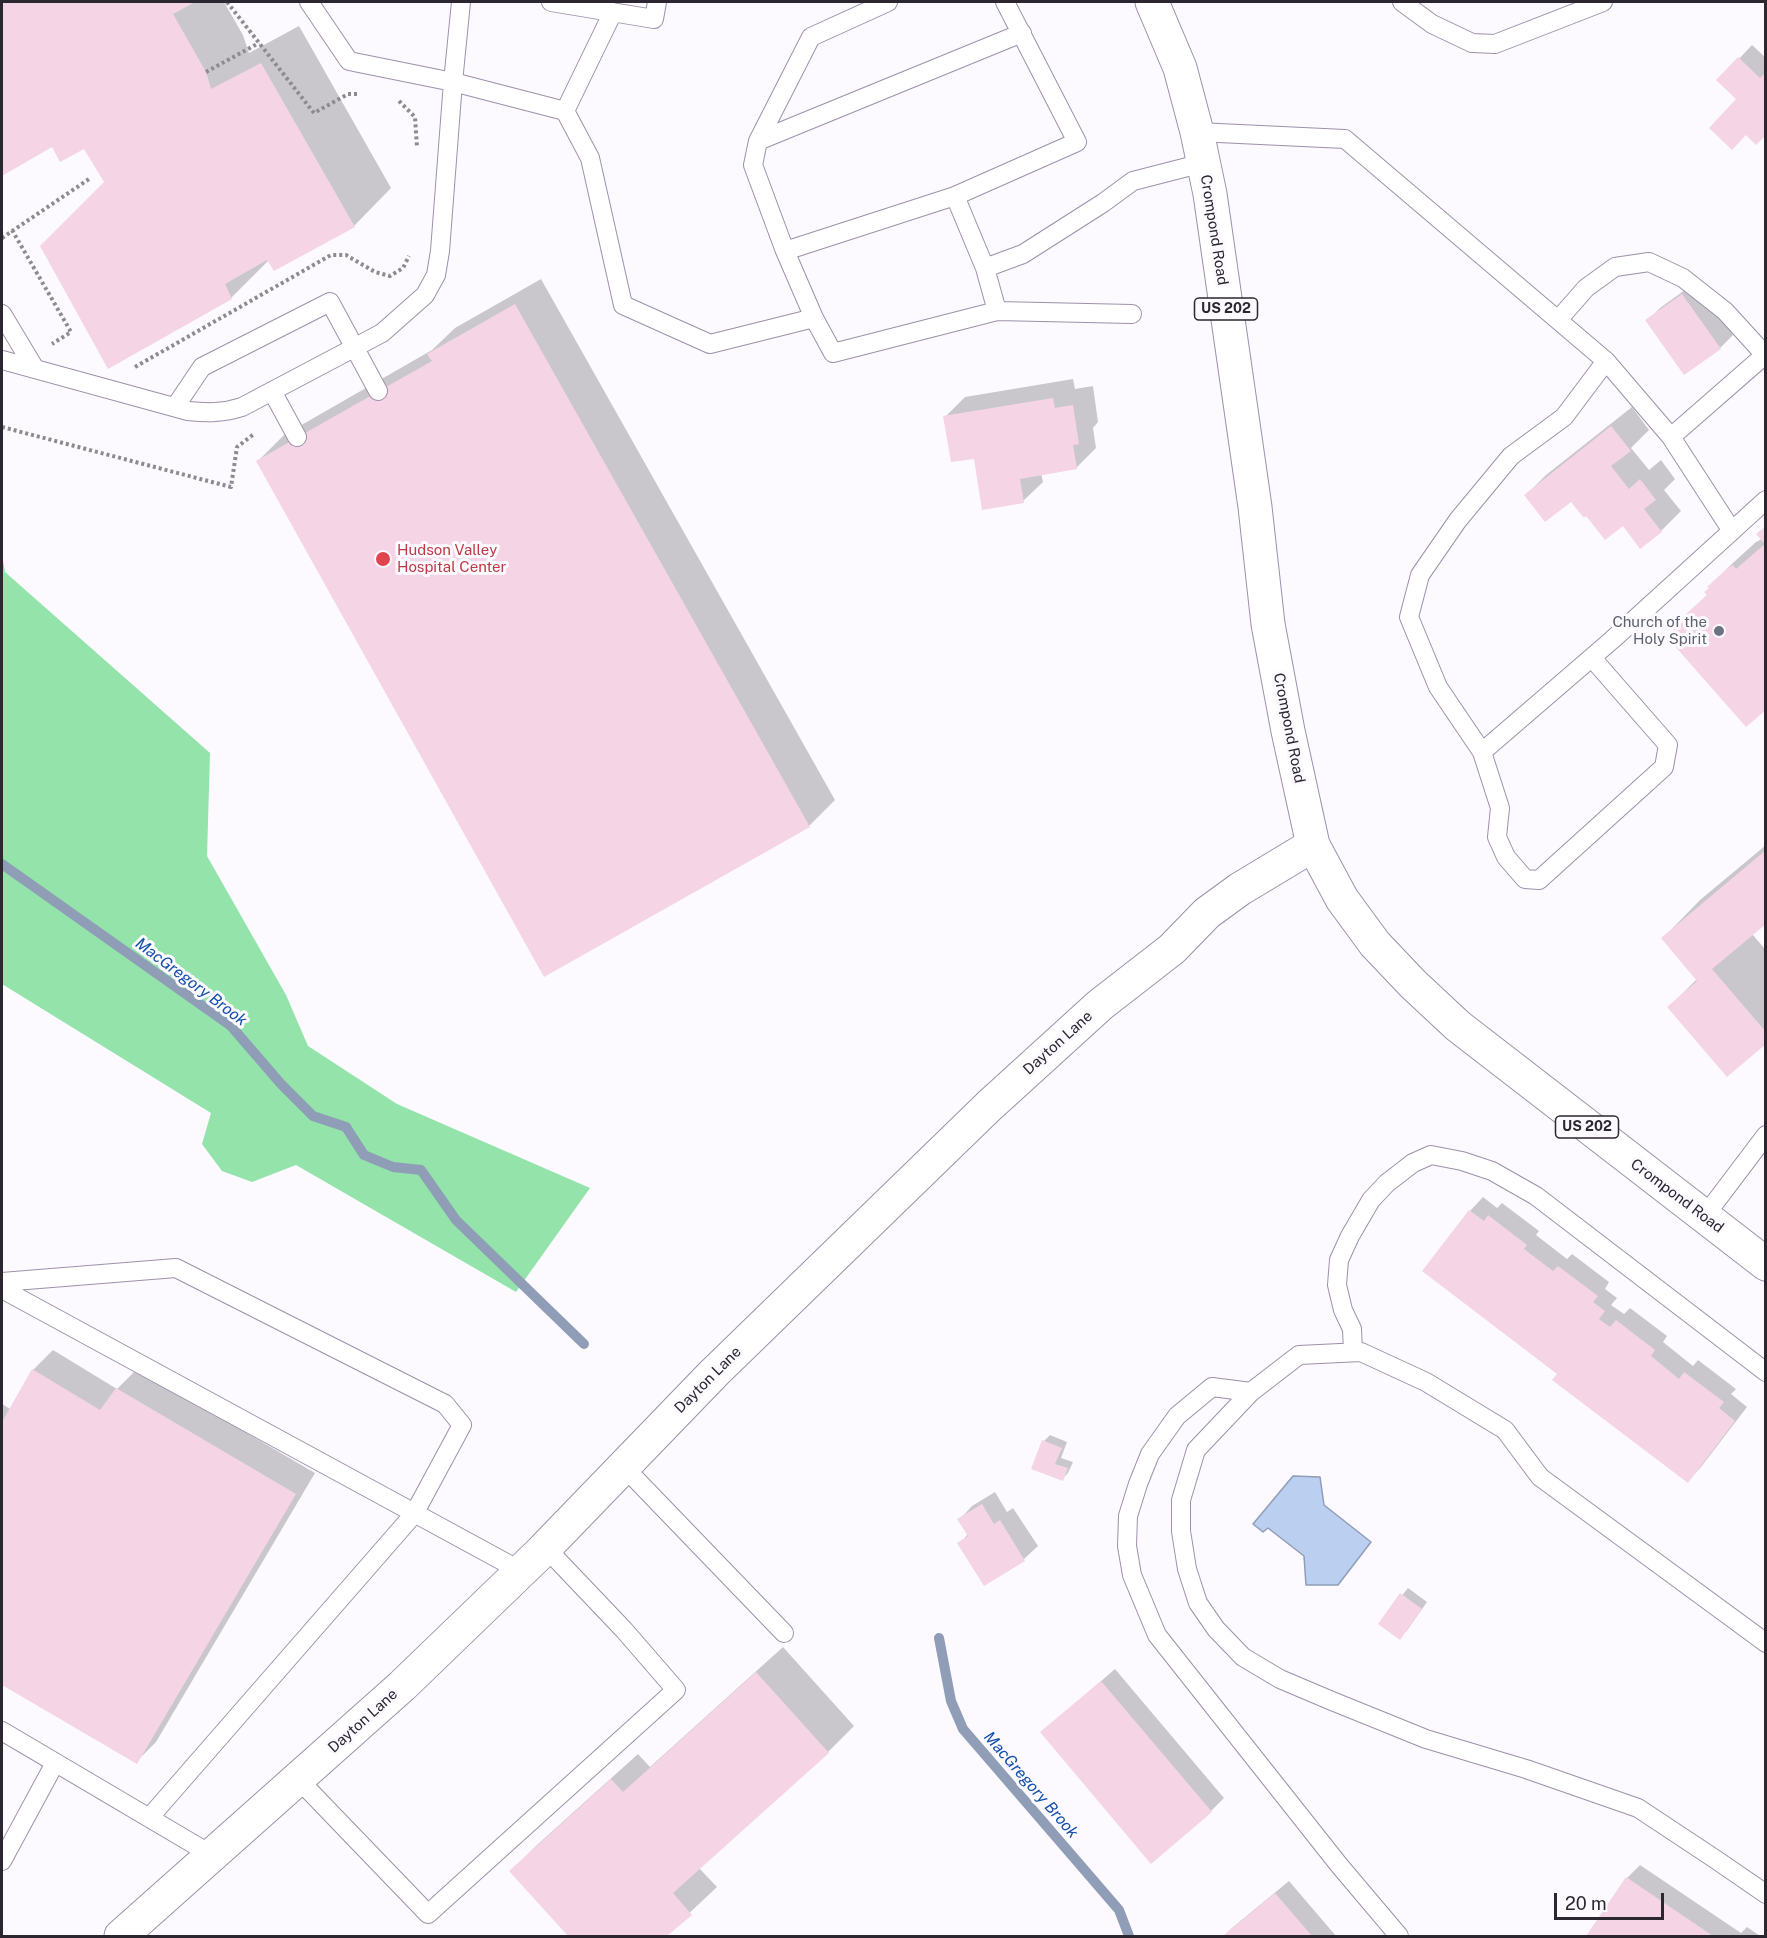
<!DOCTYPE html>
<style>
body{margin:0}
#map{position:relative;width:1767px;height:1938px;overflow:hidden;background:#fcf9ff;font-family:"Public Sans",sans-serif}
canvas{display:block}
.frame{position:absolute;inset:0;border:3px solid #2c2631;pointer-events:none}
.scale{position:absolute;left:1554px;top:1893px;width:110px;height:27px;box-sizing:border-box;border:3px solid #2c2631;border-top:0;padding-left:8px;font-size:18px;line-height:21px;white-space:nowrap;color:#2c2631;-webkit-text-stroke:4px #fcf9ff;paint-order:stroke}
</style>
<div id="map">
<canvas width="1767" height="1938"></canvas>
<div class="frame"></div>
<div class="scale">20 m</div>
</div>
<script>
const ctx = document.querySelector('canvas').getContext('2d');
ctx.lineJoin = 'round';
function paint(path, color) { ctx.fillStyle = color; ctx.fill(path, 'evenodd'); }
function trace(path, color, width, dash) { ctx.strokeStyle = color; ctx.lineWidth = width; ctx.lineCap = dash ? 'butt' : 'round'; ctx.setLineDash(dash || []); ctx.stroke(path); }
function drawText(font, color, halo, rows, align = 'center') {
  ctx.font = font + ' "Public Sans",sans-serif'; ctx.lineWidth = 6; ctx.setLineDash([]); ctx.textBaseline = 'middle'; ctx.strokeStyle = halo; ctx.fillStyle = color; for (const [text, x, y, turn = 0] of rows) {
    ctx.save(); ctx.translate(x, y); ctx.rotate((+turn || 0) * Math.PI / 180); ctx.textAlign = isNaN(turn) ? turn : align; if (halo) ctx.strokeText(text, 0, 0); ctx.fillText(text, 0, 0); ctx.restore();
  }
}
paint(new Path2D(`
 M2,555L5,572L210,753L207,856L286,995L308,1046L397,1104L590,1188L516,1292L296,1165L252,1182L222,1171L202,1144L211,1113L2,984Z`), '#93e3ab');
const water = new Path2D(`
 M1293,1476L1320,1477L1324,1505L1371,1542L1338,1585H1306L1304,1556L1268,1528L1263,1532L1253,1524Z`);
paint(water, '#bbd0f1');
trace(water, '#909db7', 1.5);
paint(new Path2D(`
 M2,2H224L243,35L249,53L299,26L391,188L354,226L269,260L231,298L85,147L52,145L2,174Z
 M1752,45L1766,58V134L1739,99L1719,80Z
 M541,279L835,800L809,826L258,461L284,435L432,350L455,328Z
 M1696,282L1733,335L1720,348L1647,321L1660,308Z
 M1073,379L1075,389L1093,386L1098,422L1093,428L1096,448L1076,468L1041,473L1043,482L1023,501L975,457L945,417L965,397Z
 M1632,407L1649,430L1631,448L1649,470L1661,460L1675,479L1664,490L1681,511L1661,531L1641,547L1623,524L1586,514L1572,500L1526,495L1546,475Z
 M1766,527V708L1678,623L1708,594L1711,588L1709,586L1735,561L1756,542L1762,539Z
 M1766,845V922L1752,934L1766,950V1042L1669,1007L1697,979L1663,938L1700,900Z
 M1483,1197L1497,1208L1502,1203L1539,1231L1536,1235L1567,1259L1572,1254L1609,1282L1605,1289L1617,1298L1611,1305L1624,1314L1630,1308L1667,1336L1663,1342L1693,1366L1698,1360L1736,1389L1731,1394L1747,1407L1701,1467L1688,1481L1559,1374L1470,1211Z
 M53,1350L117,1389L137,1369L315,1473L156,1742L136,1762L2,1683V1404L10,1409L33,1370Z
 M1050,1435L1067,1442L1061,1458L1073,1462L1068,1473L1062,1479L1044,1441Z
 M995,1492L1007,1512L1013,1508L1038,1546L1024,1559L985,1584L959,1544L968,1534L959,1520L972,1506Z
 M1408,1588L1427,1602L1406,1632L1380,1623Z
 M783,1647L854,1726L828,1752L699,1868L717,1887L665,1936H570L511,1871L537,1845L638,1754L650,1767Z
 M1115,1669L1224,1798L1211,1811L1042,1732Z
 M1640,1865L1741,1933L1747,1927L1760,1936H1587L1627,1878Z
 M1289,1881L1336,1936H1224L1232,1928Z`), '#0003');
trace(new Path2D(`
 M2,864L231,1026L281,1084L313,1116L346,1127L364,1155L393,1167L421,1170L456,1220L584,1344
 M939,1638L951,1701L963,1729L1119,1910L1129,1936`), '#909db7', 10);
paint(new Path2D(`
 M2,2H195L173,14L206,72L211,89L261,63L355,227L274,271L267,260L225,284L232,299L108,369L40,246L104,182L84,149L60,162L52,147L2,176Z
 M1738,57L1760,78L1766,72V135L1756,145L1746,135L1732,150L1709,128L1736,99L1716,80Z
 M1682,294L1721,349L1684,375L1645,320Z
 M515,304L810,827L544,977L256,461L432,361L427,354Z
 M1053,398L1055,408L1073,405L1079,444L1073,445L1077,469L1020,479L1024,503L982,510L974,459L951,462L943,416Z
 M1611,426L1631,451L1611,466L1629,489L1640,479L1656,500L1644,509L1662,532L1640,549L1623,526L1605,540L1586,516L1584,518L1571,502L1545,522L1524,495Z
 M1766,526V710L1746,727L1666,636L1679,625L1676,623L1707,595L1704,592L1709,588L1707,587L1728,568L1733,565L1736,569L1765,544L1756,534Z
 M1766,850V924L1712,969L1766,1032V1044L1727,1077L1667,1007L1697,981L1661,938Z
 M1469,1210L1484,1221L1488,1215L1527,1245L1524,1249L1553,1271L1558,1266L1598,1296L1593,1302L1605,1311L1599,1319L1610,1327L1616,1320L1655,1350L1651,1356L1679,1379L1684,1372L1724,1402L1719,1408L1735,1421L1688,1483L1552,1380L1557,1374L1422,1271Z
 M32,1369L100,1410L116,1388L296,1494L137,1764L2,1685V1422Z
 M1042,1440L1062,1448L1055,1464L1068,1468L1063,1481L1031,1469Z
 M982,1504L994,1524L1000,1520L1025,1561L984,1586L957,1543L968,1536L957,1519Z
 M1400,1593L1422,1609L1400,1640L1378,1624Z
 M756,1672L829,1753L673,1893L692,1915L667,1936H568L509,1871L611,1779L623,1792Z
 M1101,1681L1212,1812L1151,1864L1040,1732Z
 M1626,1877L1713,1936H1586Z
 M1275,1893L1312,1936H1223Z`), '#f4d4e5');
const service = new Path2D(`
 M309,2L349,61L453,82L565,111L590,158L623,305L710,344L814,318
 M551,2L654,19L657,2
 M888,2L811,37L758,141L753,165L785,251L814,318L833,353L997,311L1132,314
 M1402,2L1432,24L1472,43L1495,44L1603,2
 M565,111L613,12
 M1197,132L1345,139L1606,361L1671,437L1732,531
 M758,141L1022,33
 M955,196L985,268L997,311
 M785,251L955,196L1077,142L1005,2
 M985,268L1023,254L1103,203L1133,181L1203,163
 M2,314L35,369
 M1558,320L1586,288L1615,267L1649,262L1683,278L1725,311L1765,355
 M2,360L188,411C208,413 223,413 242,407L382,333L425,295L436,275L440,251L453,82L461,2
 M1606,361L1564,417L1511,456L1458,520L1420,575L1409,617L1438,687L1482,752L1612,640L1766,500
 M272,391L297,437
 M175,407L202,367L330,302L378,391
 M1671,437L1766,354
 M1482,752L1500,808L1497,837L1506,857L1525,879L1539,880L1664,767L1668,745L1592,658
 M1704,1217L1766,1135
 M2,1282L176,1268L445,1404L462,1425L414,1514L149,1818
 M2,1289L521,1571
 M1353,1352L1352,1329L1343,1310L1337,1285L1339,1260L1350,1236L1371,1200L1387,1183L1413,1163L1431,1155L1462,1161L1492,1171L1536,1196L1766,1372
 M1251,1392L1212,1387L1177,1416L1150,1454L1138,1484L1128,1516L1127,1546L1132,1575L1157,1635L1339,1865L1399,1936
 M624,1467L784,1633
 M1766,1643L1540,1477L1505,1430L1426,1382L1361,1352L1299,1355L1251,1392L1196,1450L1181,1500V1531L1187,1569L1198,1603L1216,1629L1243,1657L1280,1679L1332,1701L1426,1739L1526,1769L1638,1808L1715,1859L1766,1894
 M2,1731L212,1855
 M298,1779L428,1914L676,1690L624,1630L545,1547
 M2,1861L55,1763`);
const tertiary = new Path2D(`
 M121,1936L402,1686L541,1552L714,1373L989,1106L1100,1005L1172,949L1207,913L1240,889L1313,845`);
const primary = new Path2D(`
 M1152,2L1180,68L1197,132L1210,194L1255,507L1268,624L1288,731L1313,845L1342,899L1375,944L1413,984L1458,1026L1766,1264`);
trace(service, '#9e90aa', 20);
trace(tertiary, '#9e90aa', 35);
trace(primary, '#9e90aa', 35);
trace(new Path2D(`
 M227,2L314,113L348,94H360
 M206,72L259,43
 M399,101L415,117L417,147
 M12,230L71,332L52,344
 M2,238L89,179
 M135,367L331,255H346L375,272L390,276L403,268L409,256
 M2,427L231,487L237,447L254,434`), '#8e8a92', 4, [3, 3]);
trace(service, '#fff', 18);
trace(tertiary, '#fff', 33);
trace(primary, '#fff', 33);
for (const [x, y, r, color] of [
 [383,559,8,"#e0444e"],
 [1719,631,6,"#6b7280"]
]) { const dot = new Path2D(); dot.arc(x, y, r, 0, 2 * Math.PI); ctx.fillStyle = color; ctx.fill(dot); trace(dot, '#fcf9ff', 2); }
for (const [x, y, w] of [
 [1226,309,63],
 [1587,1127,63]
]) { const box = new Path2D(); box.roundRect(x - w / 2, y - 11, w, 22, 4.5); ctx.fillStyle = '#fcf9ff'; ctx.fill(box); trace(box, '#2c2631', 1.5); }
drawText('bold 14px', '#2c2631', null, [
 ["US 202",1226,309],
 ["US 202",1587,1127]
]);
drawText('15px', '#2c2631', '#fcf9ff', [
 ["Crompond Road",1214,230,81],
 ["Crompond Road",1289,728,79],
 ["Dayton Lane",1058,1043,-42],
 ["Crompond Road",1677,1196,37],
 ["Dayton Lane",708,1380,-45],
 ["Dayton Lane",363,1721,-42]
]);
drawText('15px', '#be3a42', '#fcf9ff', [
 ["Hudson Valley",397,550],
 ["Hospital Center",397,567]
], 'left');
drawText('15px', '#5b616d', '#fcf9ff', [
 ["Church of the",1707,622],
 ["Holy Spirit",1707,639]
], 'right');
drawText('italic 16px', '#144fab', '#fcf9ff', [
 ["MacGregory Brook",191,982,37],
 ["MacGregory Brook",1031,1785,49]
]);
</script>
